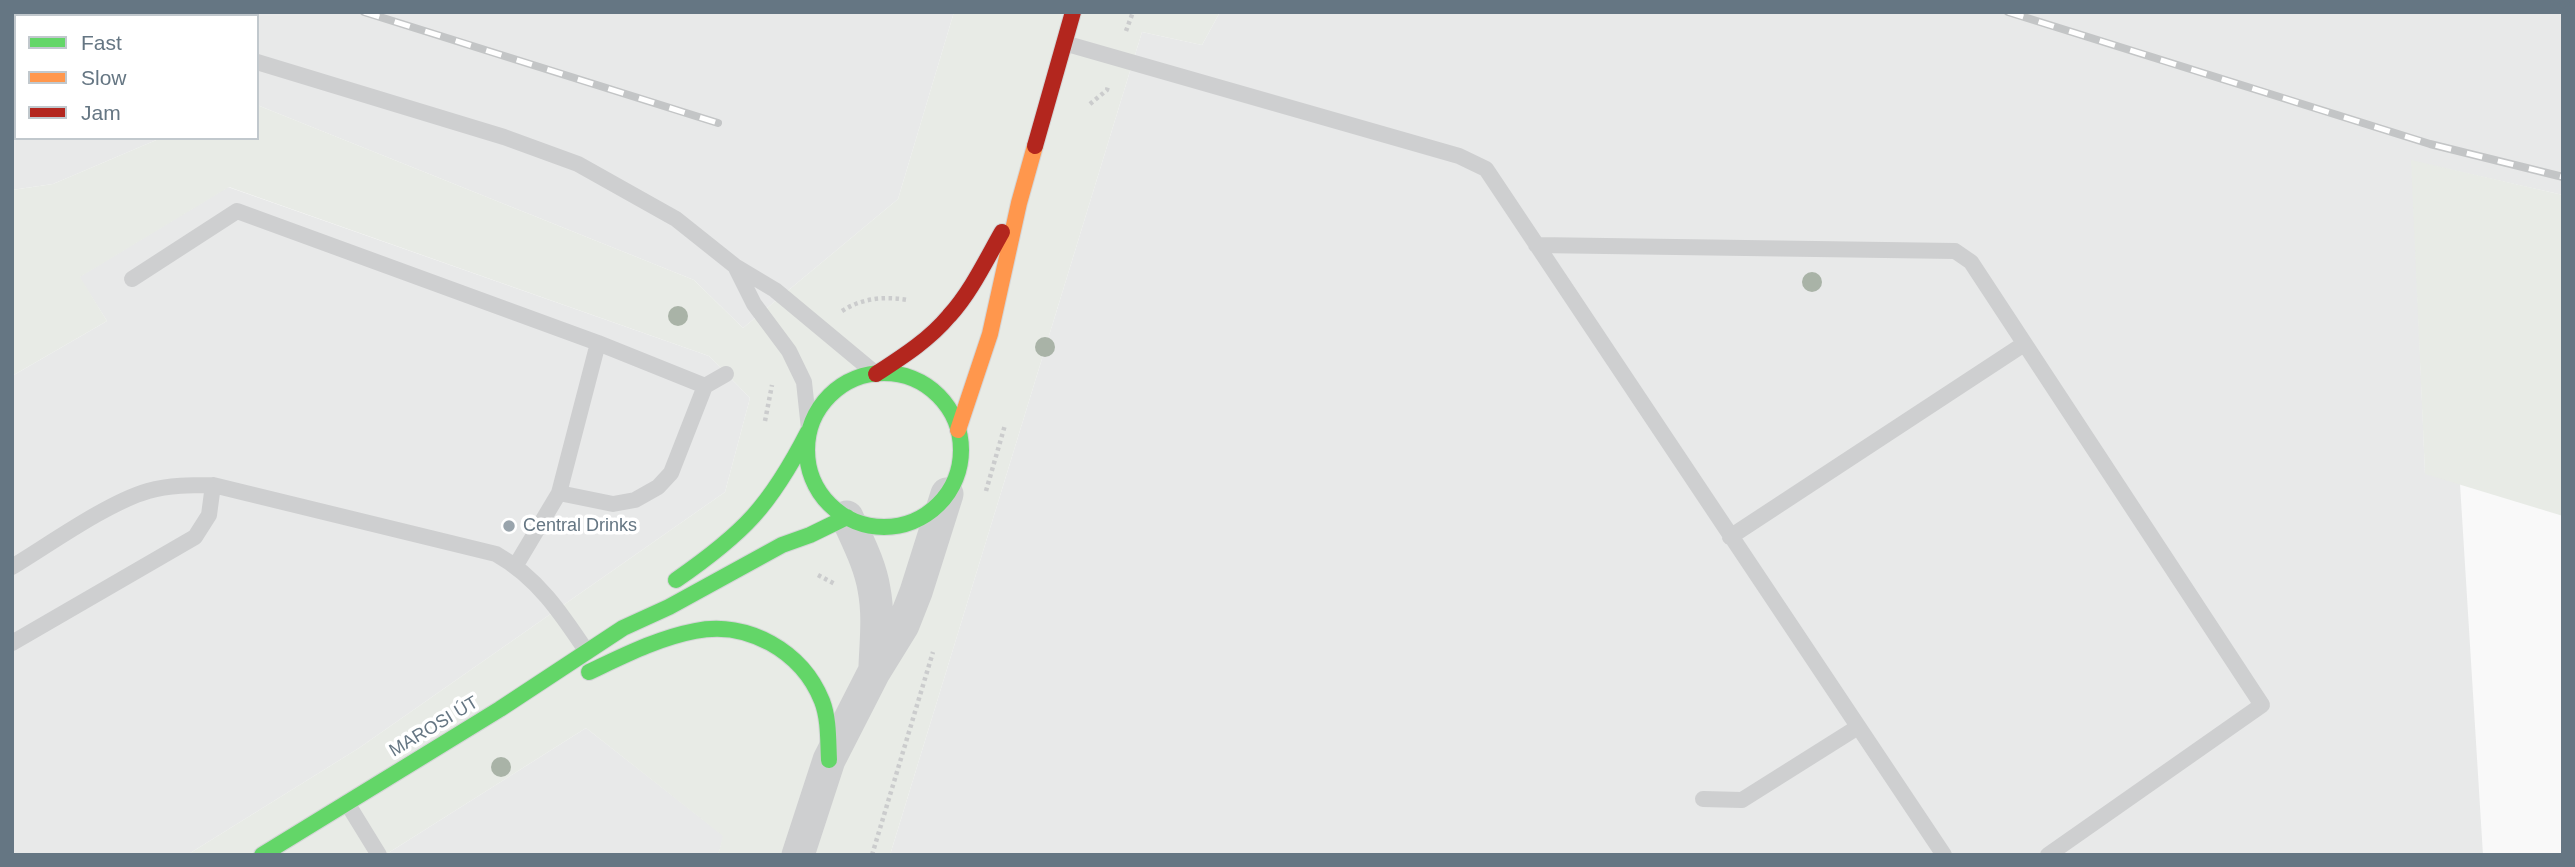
<!DOCTYPE html>
<meta charset="utf-8">
<style>
body{margin:0}
#map{position:relative;width:2575px;height:867px;overflow:hidden;background:#f9f9f9;font-family:Arial,sans-serif}
canvas{display:block}
.frame{position:absolute;inset:0;border:14px solid #657683;pointer-events:none}
.legend{position:absolute;left:14px;top:14px;width:245px;height:126px;box-sizing:border-box;background:#fff;border:2px solid #c1c8cd;margin:0;padding:9px 12px;list-style:none;font-size:21px;color:#657683}
.legend li{display:flex;align-items:center;gap:14px;height:35px}
.legend b{width:35px;border:2px solid #c1c8cd}
</style>
<div id="map">
<canvas width="2575" height="867"></canvas>
<div class="frame"></div>
<ul class="legend">
<li><b style="height:9px;background:#63d668"></b>Fast</li>
<li><b style="height:9px;background:#ff974d"></b>Slow</li>
<li><b style="height:9px;background:#b3261e"></b>Jam</li>
</ul>
</div>
<script>
const ctx = document.querySelector('canvas').getContext('2d');
ctx.lineJoin = 'round';
function paint(path, color) { ctx.fillStyle = color; ctx.fill(path, 'evenodd'); }
function trace(path, color, width, dash) { ctx.strokeStyle = color; ctx.lineWidth = width; ctx.lineCap = dash ? 'butt' : 'round'; ctx.setLineDash(dash || []); ctx.stroke(path); }
function drawText(font, color, halo, rows, align = 'center') {
  ctx.font = font + ' Arial,sans-serif'; ctx.lineWidth = 7; ctx.setLineDash([]); ctx.textBaseline = 'middle'; ctx.strokeStyle = halo; ctx.fillStyle = color; for (const [text, x, y, turn = 0] of rows) {
    ctx.save(); ctx.translate(x, y); ctx.rotate((+turn || 0) * Math.PI / 180); ctx.textAlign = isNaN(turn) ? turn : align; if (halo) ctx.strokeText(text, 0, 0); ctx.fillText(text, 0, 0); ctx.restore();
  }
}
paint(new Path2D(`
 M12,12H954L898,199L743,328L694,280L257,105V16H16V138H161L53,184L12,190Z
 M1220,12H2563V195L2412,161L2425,473L2460,484L2483,855H890L1142,32L1202,45Z
 M228,187L709,356L750,398L725,492L359,748L187,855H12V376L107,321L79,277Z
 M586,728L724,836L718,855H385Z`), '#e8e9e9');
paint(new Path2D(`
 M954,12H1220L1202,45L1142,32L890,855H718L723,836L586,728L385,855H187L359,748L725,492L750,398L709,356L229,187L80,277L107,321L12,376V190L53,184L161,138H257V105L694,280L743,328L898,199Z
 M2411,160L2563,195V516L2425,474Z`), '#e8ebe6');
const fast = new Path2D(`
 M807 450a77 77 0 1 1 154 0a77 77 0 1 1-154 0Z
 M676,580C744,533 770,506 808,432
 M589,672C623,656 658,638 695,631C747,620 802,651 822,701C829,719 828,741 829,760
 M262,855L500,709L623,628L669,607L782,545L810,535L847,517`);
const slow = new Path2D(`
 M958,430L990,334L1019,203L1035,146`);
const jam = new Path2D(`
 M1035,146L1073,12
 M876,374C902,357 929,340 949,316C971,292 986,260 1002,232`);
trace(fast, '#d5d6d7', 18);
trace(slow, '#d5d6d7', 18);
trace(jam, '#d5d6d7', 18);
trace(new Path2D(`
 M1126,31L1133,12
 M1090,104L1107,90L1108,86
 M842,311C862,298 885,296 908,300
 M765,421L772,385
 M986,491L1005,425
 M818,575L835,584
 M872,855L933,652`), '#cbcccd', 4.5, [3.5, 3.5]);
trace(new Path2D(`
 M1064,43L1459,156L1486,169L1944,855
 M257,62L504,137L578,164L676,219L735,266L775,290L876,374
 M1536,245L1955,251L1971,262L2262,705L2048,855
 M735,266L754,304L789,351L804,382L809,429
 M132,279L237,211L598,343L559,493L516,565
 M598,343L705,386
 M559,493L613,504L635,500L658,487L671,473L705,386L726,374
 M1730,537L2024,344
 M12,567C50,544 107,503 148,491C170,485 191,485 213,485L496,554C537,577 561,613 587,652
 M12,643L195,537L209,515L213,485
 M1703,799L1742,800L1858,727
 M347,803L379,855`), '#cecfd0', 16);
trace(new Path2D(`
 M847,517C857,540 870,564 874,589C879,615 876,641 875,666
 M798,855L829,760L874,672L903,625L916,592L947,494`), '#cecfd0', 33);
trace(fast, '#63d668', 16);
trace(slow, '#ff974d', 16);
trace(jam, '#b3261e', 16);
const rail = new Path2D(`
 M364,12L718,123
 M2008,12L2430,144L2563,177`);
trace(rail, '#c3c5c6', 8);
trace(rail, '#fff', 5, [16]);
ctx.fillStyle = '#a9b3a7';
for (const [x, y] of [
 [1812,282],
 [678,316],
 [1045,347],
 [501,767]
]) { ctx.beginPath(); ctx.arc(x, y, 10, 0, 2 * Math.PI); ctx.fill(); }
for (const [x, y, r, color] of [
 [509,526,7,"#99a4ac"]
]) { const dot = new Path2D(); dot.arc(x, y, r, 0, 2 * Math.PI); ctx.fillStyle = color; ctx.fill(dot); trace(dot, '#fff', 2.5); }
drawText('18px', '#657683', '#fff', [
 ["Central Drinks",523,526]
], 'left');
drawText('18px', '#657683', '#fff', [
 ["MAROSI ÚT",434,727,-31]
]);
</script>
